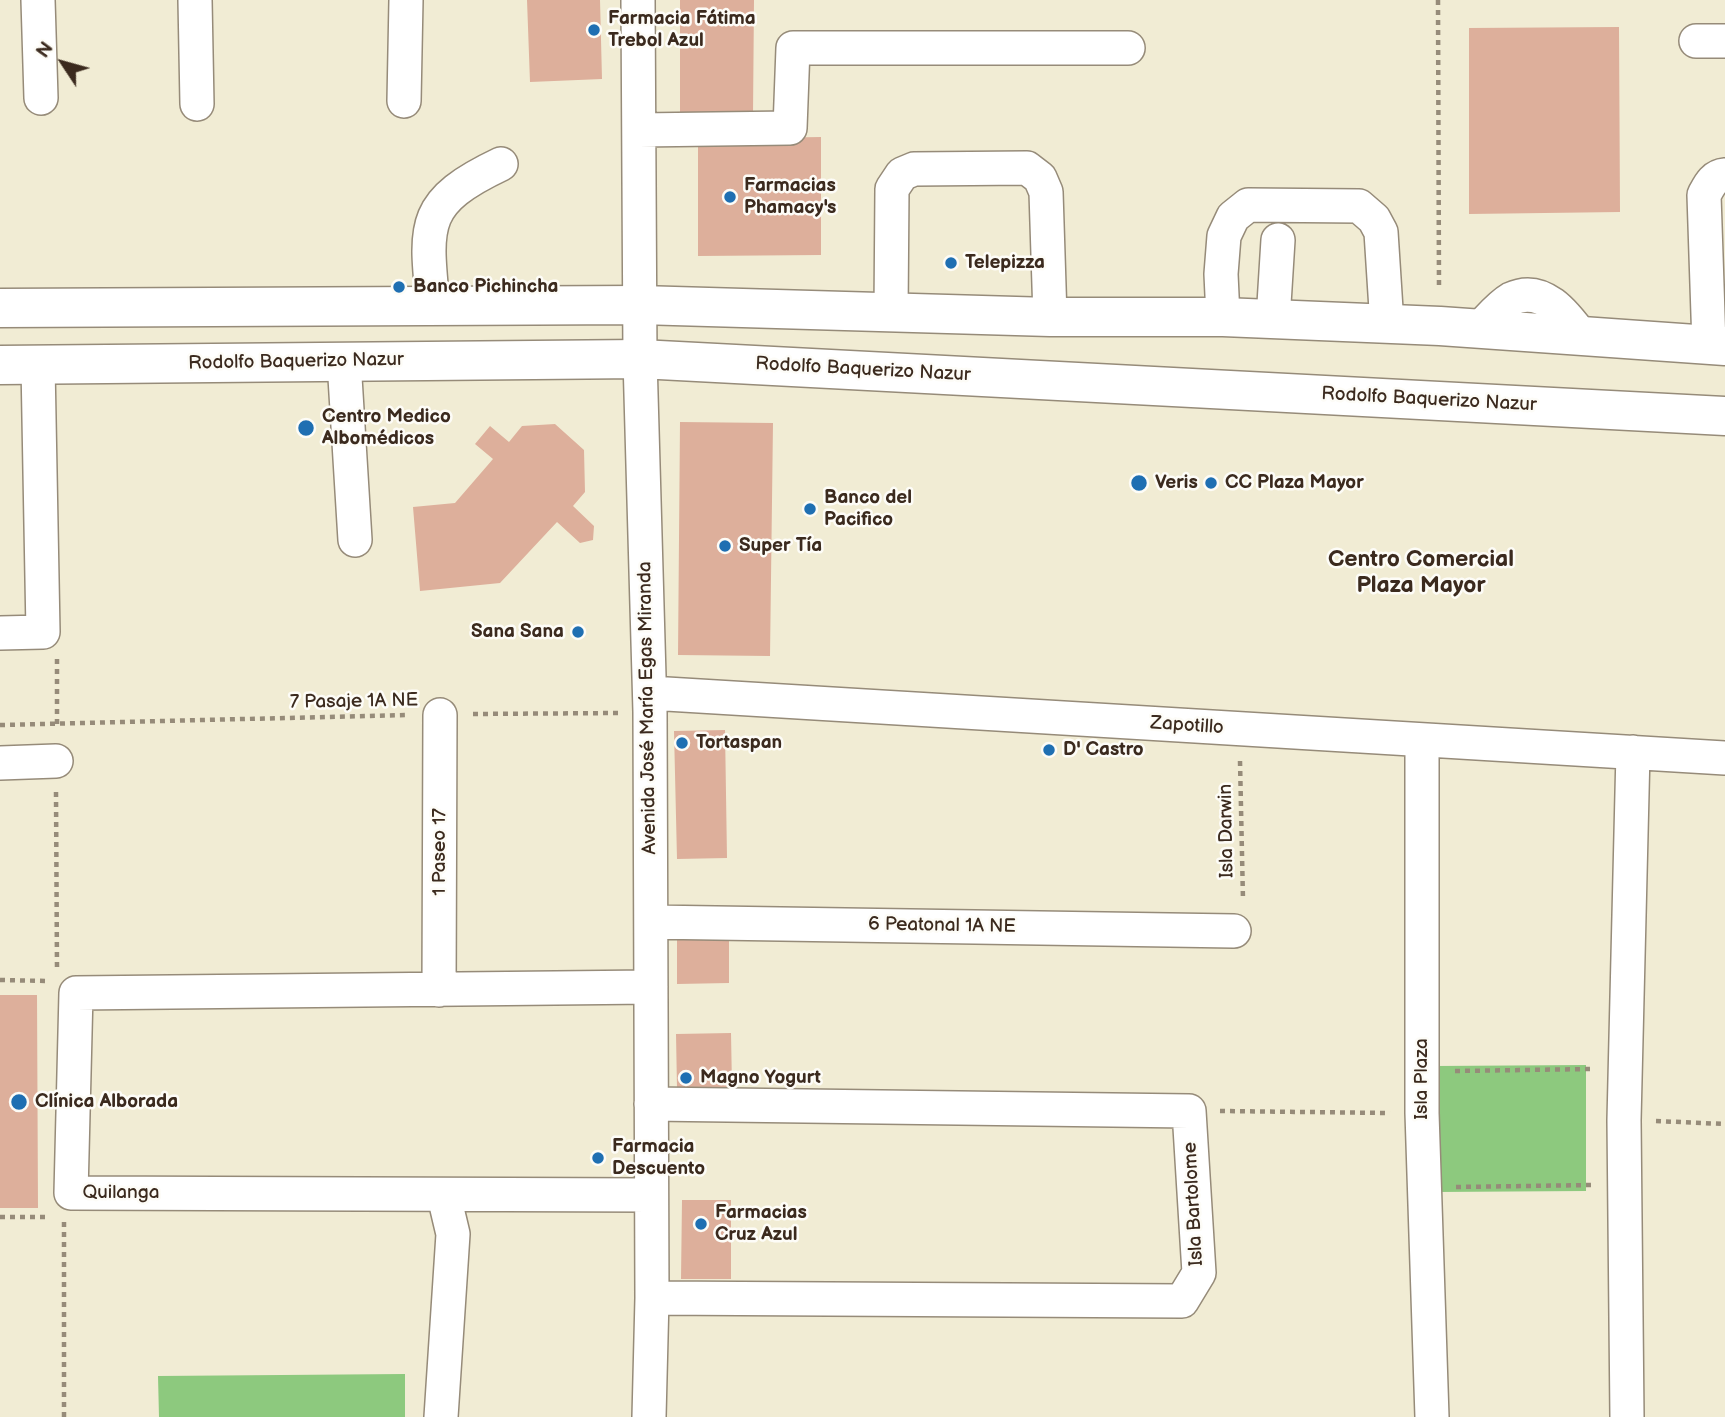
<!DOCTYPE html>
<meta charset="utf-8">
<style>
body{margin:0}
#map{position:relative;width:1725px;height:1417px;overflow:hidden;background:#f1ecd4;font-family:"Balsamiq Sans",sans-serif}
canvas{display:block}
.north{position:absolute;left:28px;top:28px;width:70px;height:70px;-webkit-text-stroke:5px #fdfcf7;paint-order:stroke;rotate:306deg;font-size:19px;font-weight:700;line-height:28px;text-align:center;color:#3b2a1e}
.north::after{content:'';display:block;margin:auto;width:24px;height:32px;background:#3b2a1e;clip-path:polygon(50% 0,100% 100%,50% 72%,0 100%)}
</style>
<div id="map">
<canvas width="1725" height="1417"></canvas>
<div class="north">N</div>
</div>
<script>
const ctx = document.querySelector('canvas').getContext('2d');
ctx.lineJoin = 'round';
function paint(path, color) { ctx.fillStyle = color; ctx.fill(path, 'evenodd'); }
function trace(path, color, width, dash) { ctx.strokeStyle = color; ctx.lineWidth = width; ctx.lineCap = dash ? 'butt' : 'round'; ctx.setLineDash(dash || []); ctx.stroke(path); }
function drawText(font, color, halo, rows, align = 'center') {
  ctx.font = font + ' "Balsamiq Sans",sans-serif'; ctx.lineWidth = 5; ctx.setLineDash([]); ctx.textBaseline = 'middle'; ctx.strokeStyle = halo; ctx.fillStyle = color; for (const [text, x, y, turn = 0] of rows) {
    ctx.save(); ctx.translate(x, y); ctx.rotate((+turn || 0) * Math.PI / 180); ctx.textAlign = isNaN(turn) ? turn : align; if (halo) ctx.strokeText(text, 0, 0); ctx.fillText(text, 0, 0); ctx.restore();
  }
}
paint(new Path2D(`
 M1586,1065V1191L1437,1192L1436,1066Z
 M405,1374V1417H159L158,1376Z`), '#8dc97e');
paint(new Path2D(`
 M527,0H600L602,79L530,82Z
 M680,0H754L753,114H680Z
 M1619,27L1620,212L1469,214V28Z
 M821,137V255L698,256V139Z
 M680,422L773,423L770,656L678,655Z
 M555,424L584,450L585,492L573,506L594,526L593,540L580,543L557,522L500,583L420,591L413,507L455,503L493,459L475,444L490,426L509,442L522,426Z
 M725,730L727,858L677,859L674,731Z
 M677,936H729V983L677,984Z
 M0,995H37L38,1208H0Z
 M731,1033L732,1087L677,1088L676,1034Z
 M682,1200H731V1279H681Z`), '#ddaf9b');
const minor = new Path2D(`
 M38,0L41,98
 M195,0L197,104
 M638,0L640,359L650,712L652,1298L649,1417
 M1696,41H1725
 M404,101L406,0
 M639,130L790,128L793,48H1128
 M433,305C425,224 421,202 501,164
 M891,312L892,189L902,174L914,169L1027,168L1040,178L1046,192L1050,317
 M1223,317L1221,274L1224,236L1233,217L1248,205L1359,206L1374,219L1381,232L1387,325
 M1273,320L1278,240
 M1479,329C1489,319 1499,306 1511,299C1543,284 1566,315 1582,337
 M1709,345L1704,195C1709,186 1713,176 1725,175
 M344,361L355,540
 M0,633L43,632L38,365
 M650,693L1725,758
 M1422,740V1113L1432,1417
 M0,763L56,761
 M651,922L1234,931
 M651,987L76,993L71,1193L651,1195
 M439,990L440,715
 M651,1104L1189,1111L1199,1273L1182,1301L652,1298
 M441,1417L453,1234L444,1196
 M1627,1417L1624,1120L1633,752`);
const major = new Path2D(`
 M0,308L640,305L1050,317H1223L1440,326L1725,346
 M0,365L640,359L1725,416`);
trace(minor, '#968b79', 36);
trace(major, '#968b79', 41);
trace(new Path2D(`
 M1438,0L1439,290
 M57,659V724
 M473,714L618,713
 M0,725L408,715
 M1240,761L1243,900
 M56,792L57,969
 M0,980L48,981
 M1455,1071L1593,1069
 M1220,1111L1390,1113
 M1656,1121L1725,1124
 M1456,1187L1594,1185
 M0,1217H49
 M64,1417V1222`), '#968b79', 4.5, [5, 5]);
trace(minor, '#fff', 33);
trace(major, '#fff', 38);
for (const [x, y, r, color] of [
 [594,30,7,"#1f6fb2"],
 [730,197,7,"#1f6fb2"],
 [951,263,7,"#1f6fb2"],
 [399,287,7,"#1f6fb2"],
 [306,428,9,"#1f6fb2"],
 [1139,483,9,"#1f6fb2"],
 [1211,483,7,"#1f6fb2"],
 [810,509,7,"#1f6fb2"],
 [725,546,7,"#1f6fb2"],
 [578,632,7,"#1f6fb2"],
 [682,743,7,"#1f6fb2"],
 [1049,750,7,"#1f6fb2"],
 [686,1078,7,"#1f6fb2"],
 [19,1102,9,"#1f6fb2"],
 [598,1158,7,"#1f6fb2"],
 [701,1224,7,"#1f6fb2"]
]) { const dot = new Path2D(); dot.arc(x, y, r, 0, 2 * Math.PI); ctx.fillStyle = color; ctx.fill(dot); trace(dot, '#fdfcf7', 2.5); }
drawText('bold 19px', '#3b2a1e', '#fdfcf7', [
 ["Farmacia Fátima",608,19],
 ["Trebol Azul",608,41],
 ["Farmacias",744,186],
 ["Phamacy's",744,208],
 ["Telepizza",965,263],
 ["Banco Pichincha",413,287],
 ["Centro Medico",322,417],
 ["Albomédicos",322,439],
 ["Veris",1155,483],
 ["CC Plaza Mayor",1225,483],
 ["Banco del",824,498],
 ["Pacifico",824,520],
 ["Super Tía",739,546],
 ["Sana Sana",564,632,"right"],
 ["Tortaspan",696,743],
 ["D' Castro",1063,750],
 ["Magno Yogurt",700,1078],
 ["Clínica Alborada",35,1102],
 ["Farmacia",612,1147],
 ["Descuento",612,1169],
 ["Farmacias",715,1213],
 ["Cruz Azul",715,1235]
], 'left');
drawText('19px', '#3b2a1e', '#fdfcf7', [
 ["Rodolfo Baquerizo Nazur",296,362,-1],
 ["Rodolfo Baquerizo Nazur",863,370,3],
 ["Rodolfo Baquerizo Nazur",1429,400,3],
 ["7 Pasaje 1A NE",354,702,-1],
 ["Avenida José María Egas Miranda",648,708,-91],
 ["Zapotillo",1187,726,4],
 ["Isla Darwin",1227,831,-91],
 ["1 Paseo 17",440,852,-90],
 ["6 Peatonal 1A NE",942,926,1],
 ["Isla Plaza",1422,1079,-90],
 ["Quilanga",121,1193],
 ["Isla Bartolome",1194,1204,-93]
]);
drawText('bold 23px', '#3b2a1e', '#fdfcf7', [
 ["Centro Comercial",1421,560],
 ["Plaza Mayor",1421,586]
]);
</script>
